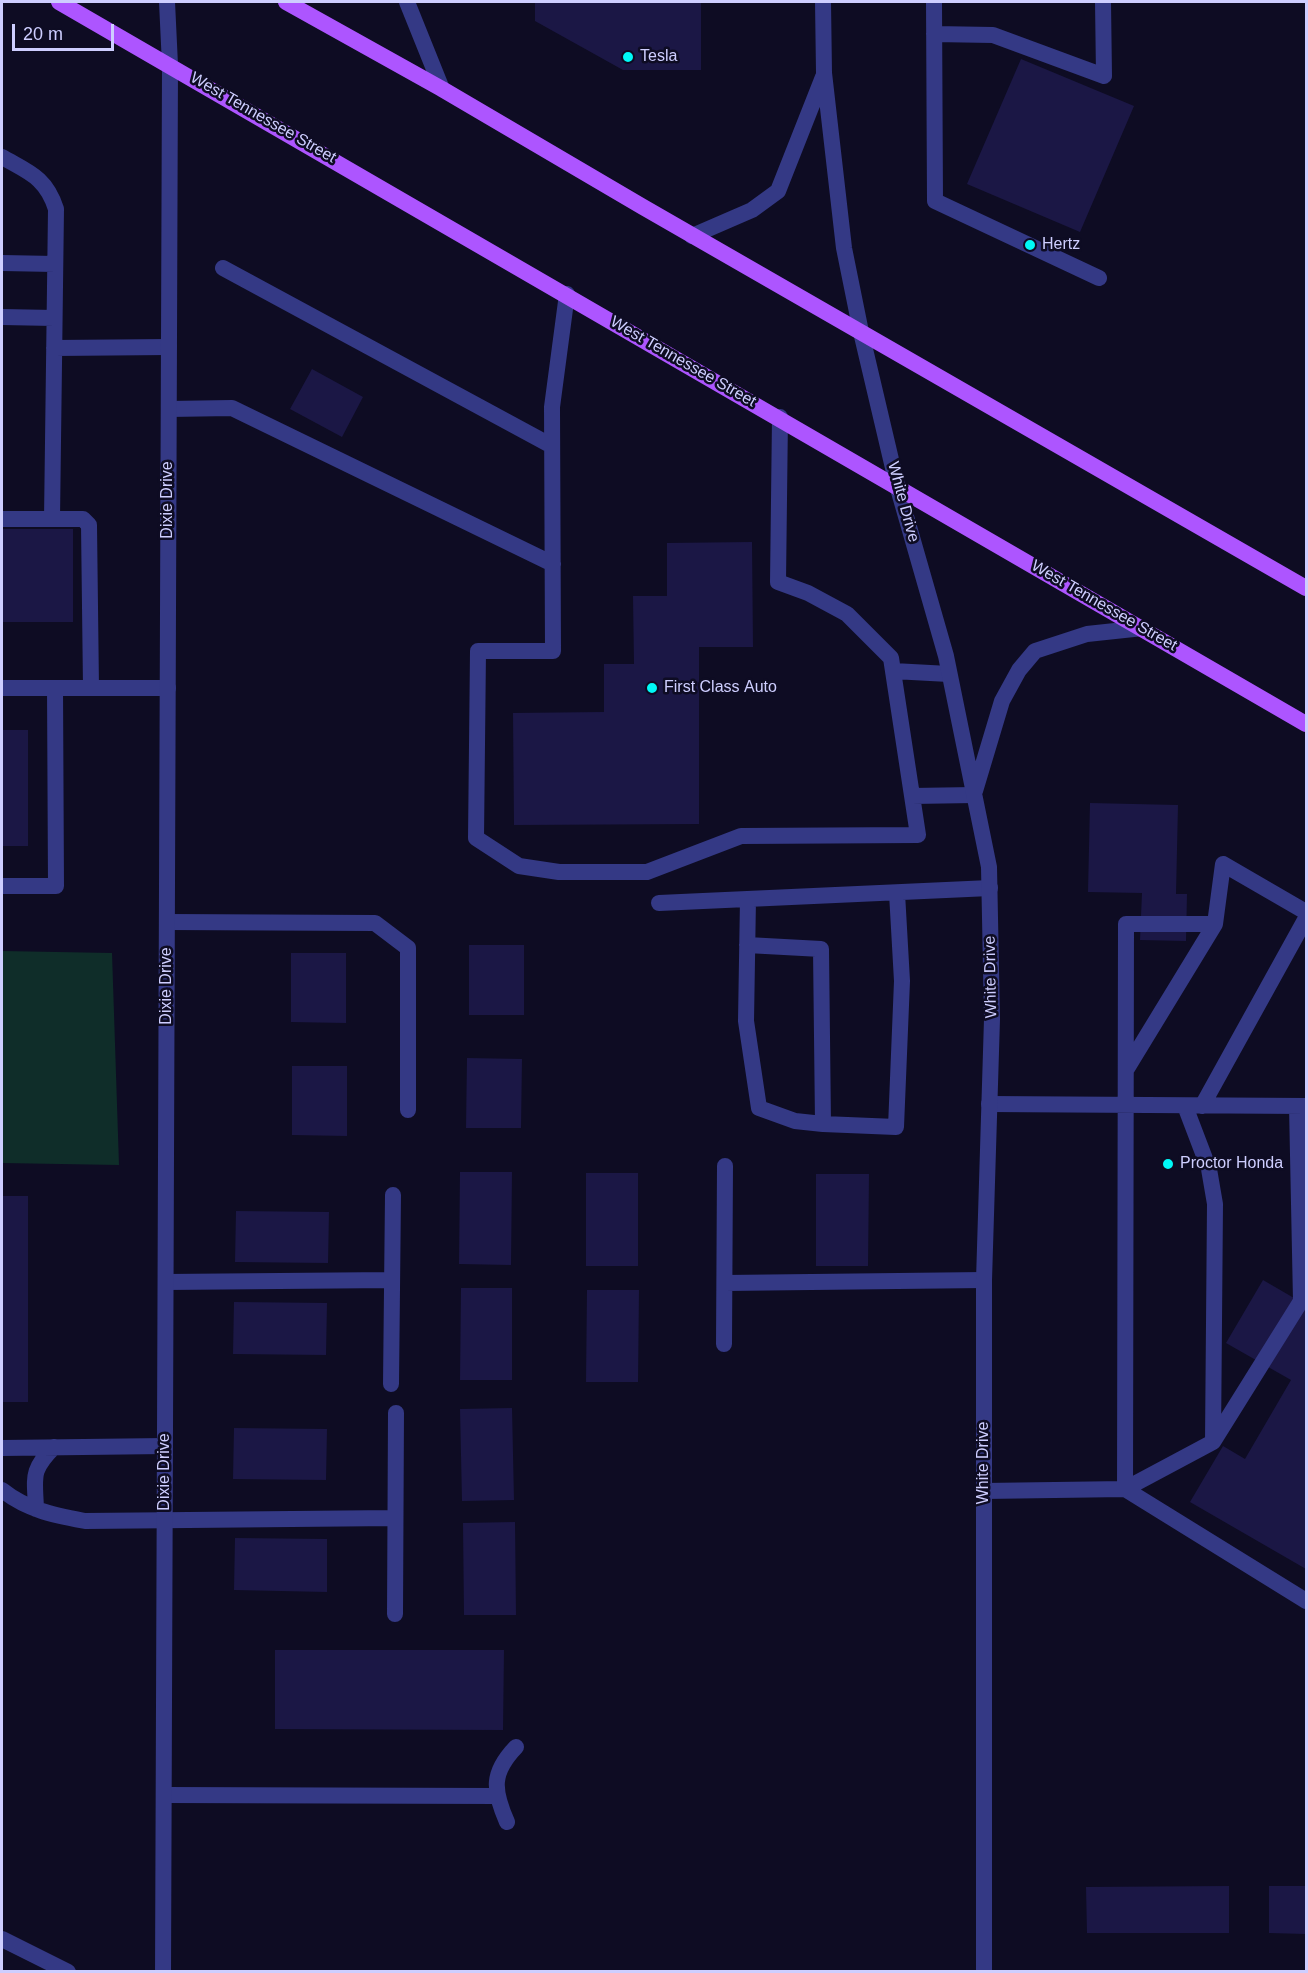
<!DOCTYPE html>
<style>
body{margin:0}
#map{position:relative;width:1308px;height:1973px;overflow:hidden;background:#0e0c23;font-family:Arial,sans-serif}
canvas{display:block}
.frame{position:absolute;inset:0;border:3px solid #ceceff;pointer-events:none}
.scale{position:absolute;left:12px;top:24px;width:102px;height:27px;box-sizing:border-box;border:3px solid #ceceff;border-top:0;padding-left:8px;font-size:18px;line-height:21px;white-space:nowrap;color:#ceceff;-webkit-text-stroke:4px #0e0c23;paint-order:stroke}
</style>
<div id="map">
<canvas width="1308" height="1973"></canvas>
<div class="frame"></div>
<div class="scale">20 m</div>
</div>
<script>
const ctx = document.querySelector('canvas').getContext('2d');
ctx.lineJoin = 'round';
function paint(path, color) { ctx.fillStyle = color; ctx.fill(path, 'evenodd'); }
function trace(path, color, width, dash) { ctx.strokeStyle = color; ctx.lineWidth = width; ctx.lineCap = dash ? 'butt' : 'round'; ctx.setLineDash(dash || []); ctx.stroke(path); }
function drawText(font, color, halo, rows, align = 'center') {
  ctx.font = font + ' Arial,sans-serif'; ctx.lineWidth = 5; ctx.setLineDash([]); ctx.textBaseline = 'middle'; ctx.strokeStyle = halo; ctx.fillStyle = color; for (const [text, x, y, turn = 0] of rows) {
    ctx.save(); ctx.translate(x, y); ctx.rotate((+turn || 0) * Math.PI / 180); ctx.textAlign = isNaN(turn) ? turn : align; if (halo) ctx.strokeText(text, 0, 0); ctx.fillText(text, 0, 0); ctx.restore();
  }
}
paint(new Path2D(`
 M2,951L112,953L119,1165L2,1163Z`), '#0f2d29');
paint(new Path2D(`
 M535,2H701V70H623L535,21Z
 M1021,59L1134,106L1080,232L967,184Z
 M312,369L363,397L342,437L290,409Z
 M2,529H73V622H2Z
 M752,542L753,647H699V824L514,825L513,713L604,712V664H634L633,596H667V543Z
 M2,730H28V846H2Z
 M1090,803L1178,805L1176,894H1187L1186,941L1140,940L1142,893L1088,892Z
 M469,945H524V1015H469Z
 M291,953H346V1023L291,1022Z
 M467,1058L522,1059L521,1128H466Z
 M292,1066H347V1136L292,1135Z
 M460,1172H512L511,1265L459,1264Z
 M586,1173H638V1266H586Z
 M816,1174H869L868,1266H816Z
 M2,1196H28V1402H2Z
 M236,1211L329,1212L328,1263L235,1262Z
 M1263,1280L1306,1305V1569L1190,1502L1223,1446L1245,1459L1291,1380L1226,1343Z
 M461,1288H512V1380H460Z
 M587,1290H639L638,1382H586Z
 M234,1302L327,1303L326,1355L233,1354Z
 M512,1408L514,1500L462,1501L460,1409Z
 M234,1428L327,1429L326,1480L233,1479Z
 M515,1522L516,1615H464L463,1523Z
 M235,1538L327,1539V1592L234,1590Z
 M275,1650H504L503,1730L275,1729Z
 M1229,1886V1933H1087L1086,1887Z
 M1269,1886H1306V1934L1269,1933Z`), '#1b1745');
trace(new Path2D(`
 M407,2L442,89
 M934,2L935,201L1099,278
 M934,34L993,35L1104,76L1103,2
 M2,157C28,172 46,177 56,209L52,519
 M2,263L55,264
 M223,268L552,446
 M567,294L552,407L553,651H478L476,838L519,866L559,872H647L741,836L918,835L891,658L847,614L808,593L778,582L780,417
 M2,317L54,318
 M54,348L169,347
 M169,409L232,408L553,564
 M2,519H83L89,525L91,688
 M893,671L949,674
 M2,688H168
 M912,796L974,795
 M2,886H56L55,688
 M748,899L746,1021L759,1108L795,1121L823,1124L896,1127L902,981L897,893
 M659,903L990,888
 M167,922L375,923L408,948V1110
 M1215,924H1126L1125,1489L1306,1601
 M747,945L821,949L823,1124
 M1126,1070L1215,924L1223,864L1306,912
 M989,1104L1306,1106
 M1185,1106L1209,1169L1215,1204L1213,1441
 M1202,1106L1306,918
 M166,1282L392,1280
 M725,1283L984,1280
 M724,1344L725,1166
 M391,1384L393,1195
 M2,1448L165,1446
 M2,1490C27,1510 54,1515 85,1521L395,1518
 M984,1491L1125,1489L1213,1442L1301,1301L1297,1106
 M36,1509C35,1477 30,1471 54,1447
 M395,1614L396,1413
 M164,1795L497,1796
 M507,1822C493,1790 491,1773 516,1747
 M2,1939L68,1972`), '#343985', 16);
trace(new Path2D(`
 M163,1972L170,65L167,2`), '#343985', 16);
trace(new Path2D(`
 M823,2L824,73L844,248L861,332L897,485L946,656L989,867L992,1019L984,1280V1972
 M692,236L752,210L778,191L823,77
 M975,791L1002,701L1019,670L1035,651L1087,634L1143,628`), '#343985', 16);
trace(new Path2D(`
 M59,2L1306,724
 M286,2L442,89L643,207L1306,588`), '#ad55ff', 16);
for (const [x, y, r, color] of [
 [628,57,6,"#00f9f7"],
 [1030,245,6,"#00f9f7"],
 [652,688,6,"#00f9f7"],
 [1168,1164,6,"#00f9f7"]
]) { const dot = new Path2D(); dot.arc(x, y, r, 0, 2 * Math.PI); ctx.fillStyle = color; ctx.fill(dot); trace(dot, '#0e0c23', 2); }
drawText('16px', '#ceceff', '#0e0c23', [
 ["Tesla",640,57],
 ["Hertz",1042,245],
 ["First Class Auto",664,688],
 ["Proctor Honda",1180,1164]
], 'left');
drawText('16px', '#ceceff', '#0e0c23', [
 ["West Tennessee Street",263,118,30],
 ["West Tennessee Street",683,362,30],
 ["Dixie Drive",168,500,-90],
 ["White Drive",903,502,75],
 ["West Tennessee Street",1104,606,30],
 ["White Drive",991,977,-91],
 ["Dixie Drive",167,986,-90],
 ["White Drive",984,1463,-90],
 ["Dixie Drive",165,1472,-90]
]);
</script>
